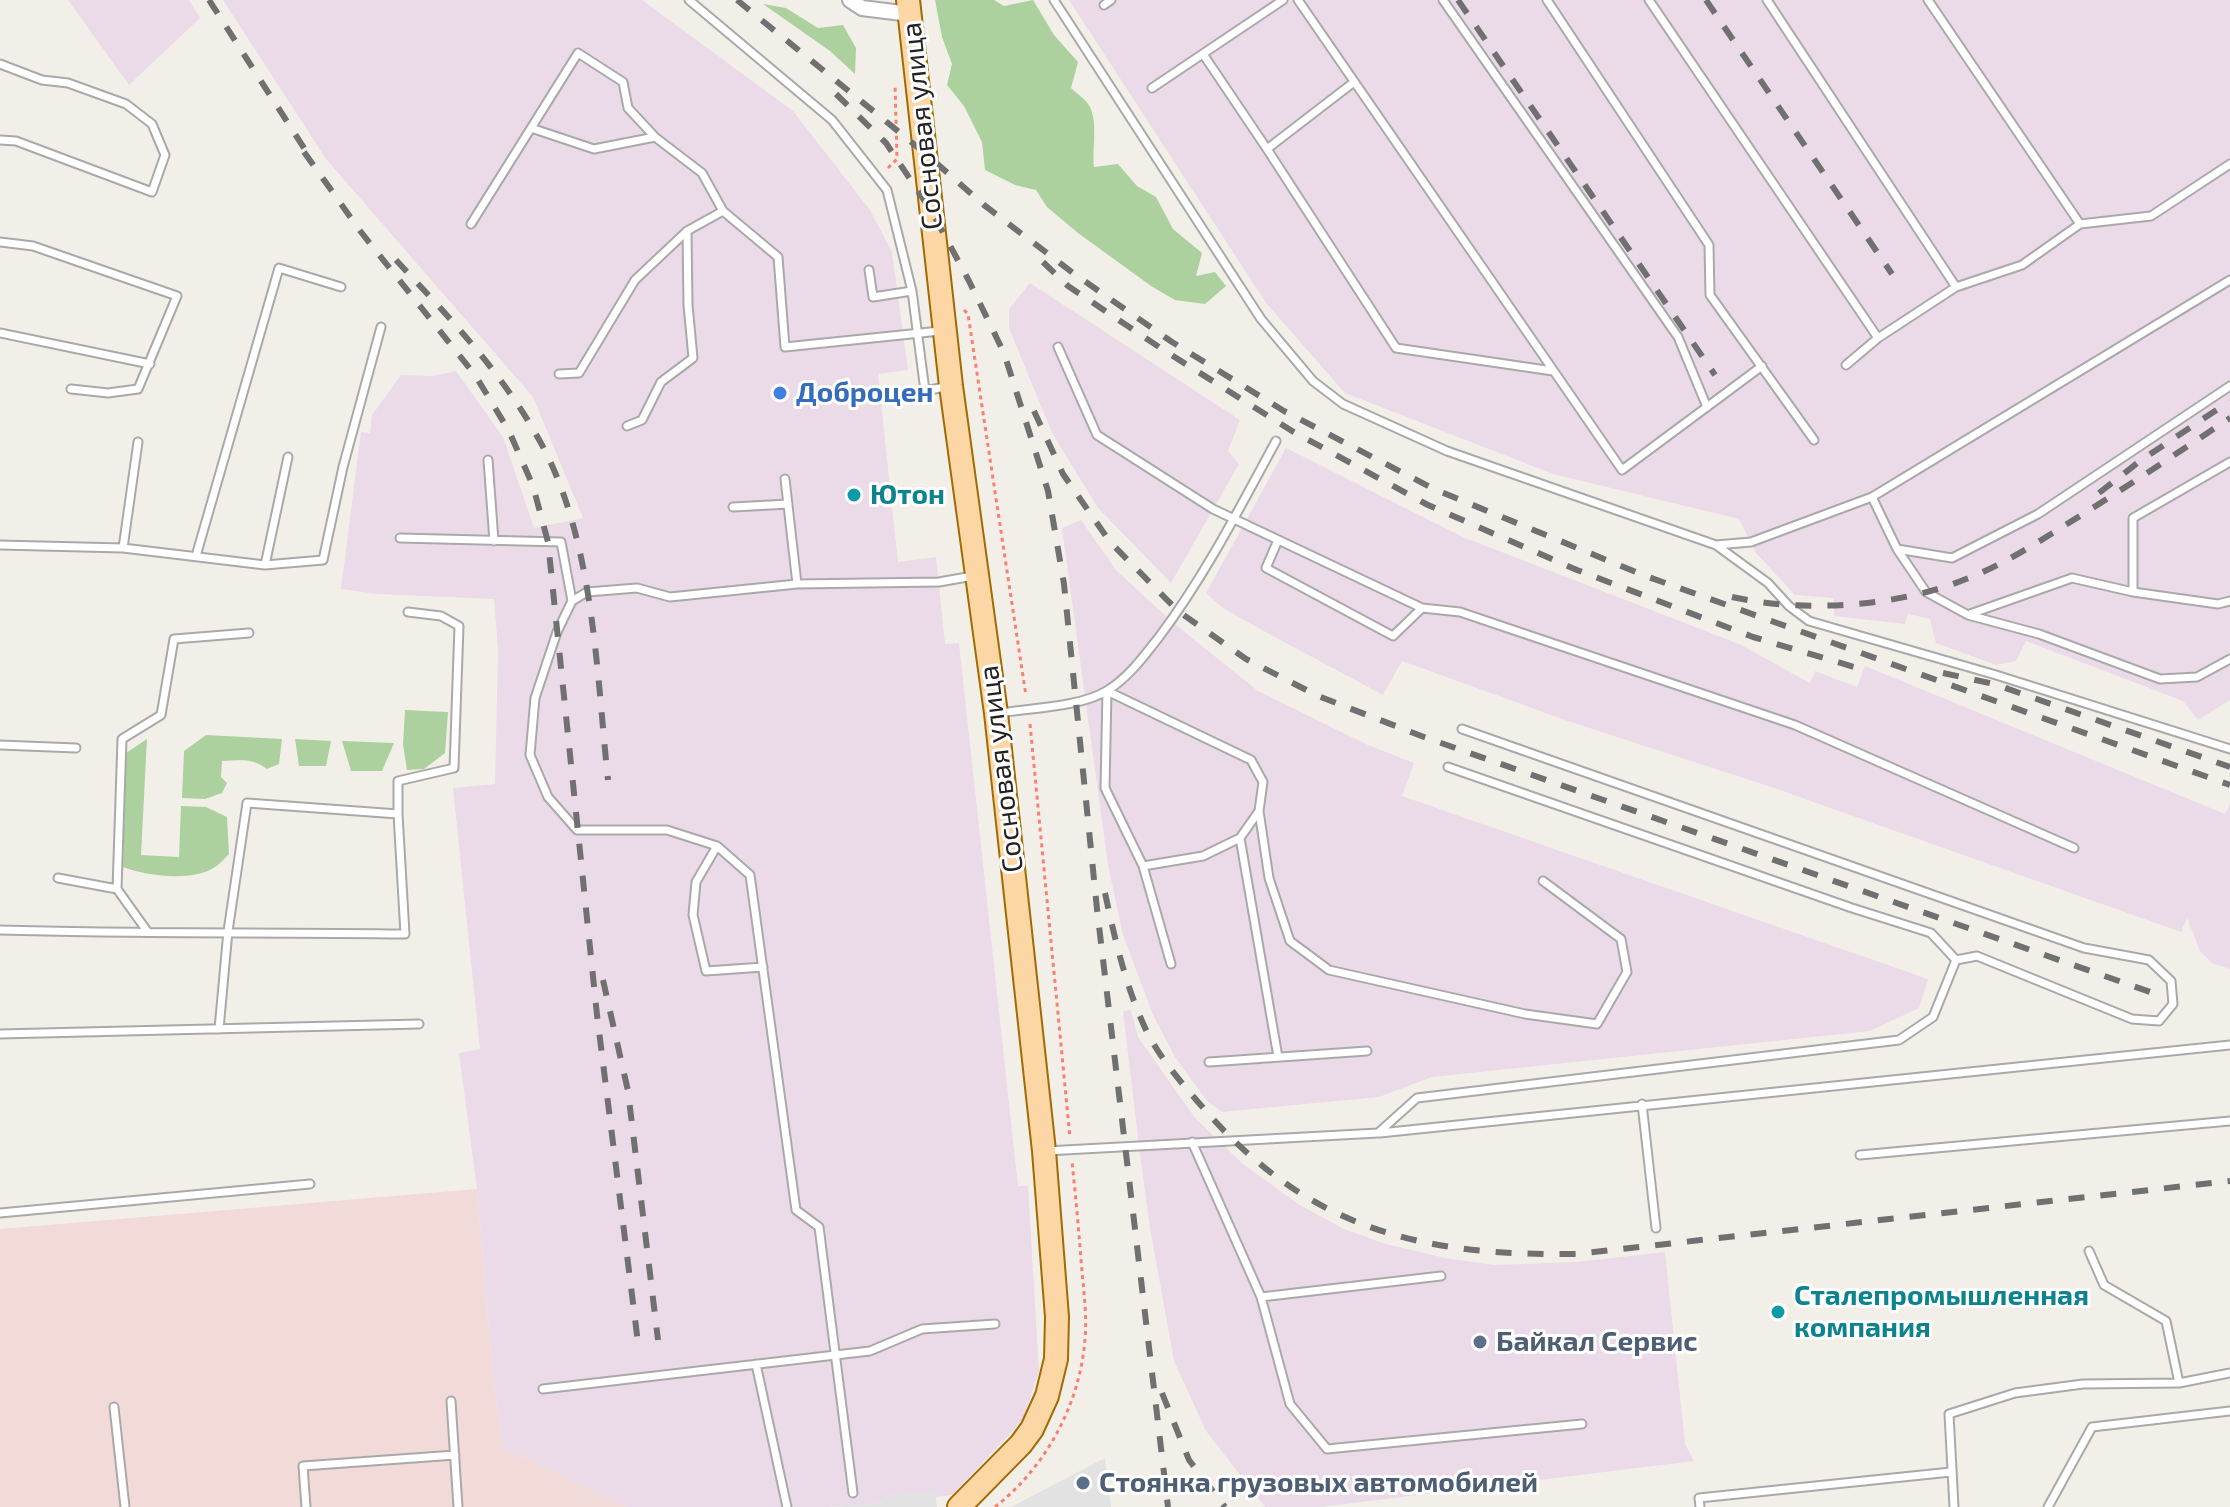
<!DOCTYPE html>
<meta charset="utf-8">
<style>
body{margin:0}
canvas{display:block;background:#f2efe9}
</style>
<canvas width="2230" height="1507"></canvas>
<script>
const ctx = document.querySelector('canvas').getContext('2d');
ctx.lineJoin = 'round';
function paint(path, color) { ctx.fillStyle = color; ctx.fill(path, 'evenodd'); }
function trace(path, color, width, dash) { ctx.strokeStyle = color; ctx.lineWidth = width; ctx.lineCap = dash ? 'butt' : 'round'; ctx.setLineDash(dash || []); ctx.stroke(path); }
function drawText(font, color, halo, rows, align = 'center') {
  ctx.font = font + ' "Exo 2",sans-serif'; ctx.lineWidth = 6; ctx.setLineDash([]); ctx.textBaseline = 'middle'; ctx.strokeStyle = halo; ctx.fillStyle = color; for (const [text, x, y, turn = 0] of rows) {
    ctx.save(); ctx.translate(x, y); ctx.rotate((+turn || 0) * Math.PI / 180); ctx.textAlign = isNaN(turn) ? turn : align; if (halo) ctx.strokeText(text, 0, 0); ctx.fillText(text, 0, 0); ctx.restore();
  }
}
paint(new Path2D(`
 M477,1189L493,1377L503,1448L627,1507H0V1229Z`), '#f2dad9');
paint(new Path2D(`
 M68,0H189L200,18L129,85Z
 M223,0H642L793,111L870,210L892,252L908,370L878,374L898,562L936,557L945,644L959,643L1018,1186H1028L1039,1371L1023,1420L952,1495L935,1497V1493L888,1496L876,1504L829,1507H627L503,1448L493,1377L477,1189L459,1053L480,1049L453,788L495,784L498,651L494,599L377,594L341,589L361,432L370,433L372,415L401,375L433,376L456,371L503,437L534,528L583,518L533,397L326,159Z
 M1069,0H2230V700L2198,720L2183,701L2026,641L2016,661L1996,665L1936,643L1930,619L1908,614L1905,624L1834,616V598L1795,595L1756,553L1739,519L1553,474L1345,393L1266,303Z
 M1030,283L1240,420L1228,451L1239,464L1171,583L1098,508L1052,433L1009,328V309Z
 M1286,448L1463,537L1739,644L1810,683L1815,671L1857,687L1865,666L2225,814L2230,804V969L2212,963L2200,951L2187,918L2181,932L1774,788L1568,721L1402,661L1383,695L1271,635L1223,608L1206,593Z
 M1081,520L1116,570L1171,621L1258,691L1368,745L1414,763L1402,796L1928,979L1919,1008L1870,1031L1432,1077L1379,1097L1222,1112L1207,1101L1175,1057L1153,1015L1123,935L1108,865L1062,528Z
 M1131,1010L1138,1037L1195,1118L1242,1163L1298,1204L1344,1229L1386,1244L1445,1258L1494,1265L1577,1262L1665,1252L1685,1444L1694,1461L1321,1507H1265L1206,1431L1174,1361L1150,1228L1139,1146L1123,1011Z`), '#ebdbe8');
paint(new Path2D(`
 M935,0H994L1004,6L1033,0L1054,35L1078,62L1071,88C1077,94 1087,100 1090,107C1098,124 1092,148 1094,167L1118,164L1137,186L1156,197L1173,229L1202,253L1196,276L1215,272L1226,286L1205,304L1175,300L1151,286L1078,233L1047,207L1036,190L1015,185L985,170L982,142L964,106L947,85L952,64L942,37Z
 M763,4L786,8L818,28L843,25L856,48L855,74L830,51Z
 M405,710L448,712L445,753L424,769L407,770L403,744Z
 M206,735L282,739L279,764L267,769C254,758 239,760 222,761L221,777L227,783L222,793L205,799L182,798L184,751Z
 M147,739L141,855L179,857L181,806L206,807L227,817L229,854C225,858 220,864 215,867C194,882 145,876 123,867L126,753Z
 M295,739L331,741L326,766H299Z
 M342,741L394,743L382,771H351Z`), '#add19e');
paint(new Path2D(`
 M1105,1458L1111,1507H1011Z
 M935,1492L937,1507H829L876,1504L888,1496Z`), '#e2e2e2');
const lane = new Path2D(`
 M689,0L832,120L887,190L912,291L925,391L949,386
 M1054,0L1261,319L1313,381L1343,404L1447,451L1716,545L1768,583L1789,606L1809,621L1996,675L2230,749
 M1298,0L1622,470L1762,366
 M1443,0L1678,337L1707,407
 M1547,0L1709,245L1710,295L1814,440
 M1649,0L1878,338
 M1767,0L1956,287
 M1928,0L2080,224
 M1104,5L1111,0
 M1203,54L1267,149
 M0,64L42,80L68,83L126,104L152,124L165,155L152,192L16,141L0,140
 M1354,82L1267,149L1396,348L1553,371
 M1152,88L1283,0
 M531,128L594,149L655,137
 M471,224L578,53L623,82L628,108L655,137L702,173L723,211L778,257L785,347L940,331
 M0,242L33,246L177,296L138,389L108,393L71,389
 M869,270L873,297L912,291
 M0,333L150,364
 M1058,347L1097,435L1213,509L1422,608L1460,612L1795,725L2074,848
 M1846,365L1878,338L1956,287L2022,265L2080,224L2151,216L2230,164
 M559,374L579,373L635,280L687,231L723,211
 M894,396L925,391
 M627,426L642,420L661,382L693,358L688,305L687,231
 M488,460L494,541
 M785,479L797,584
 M1872,497L1897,549L1952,558L2038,514L2230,386
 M733,507L788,504
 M400,538L561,542L572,601
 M1278,540L1266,568L1393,636L1422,608
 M0,545L123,548L265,565L323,560L343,467L381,327
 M1716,545L1751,542L1872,497L2230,280
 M123,548L138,442
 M1897,549L1926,592L1968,615L2039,634L2160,679L2197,677L2230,659
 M196,556L279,268L341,287
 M265,565L288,457
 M2133,592V518L2230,462
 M1970,614L2072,578L2133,592L2218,604L2230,601
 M1000,713C1030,708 1082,707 1108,690C1129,677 1144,656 1159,637C1205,576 1240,507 1276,441
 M1462,729L2084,948L2149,960L2171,981L2173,1004L2159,1021L2132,1019L1977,956L1956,960
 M0,745L76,748
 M1448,767L1852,908L1931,933L1956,960
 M1259,811L1269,878L1290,941L1329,970L1525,1014L1597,1024L1627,972L1621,939L1543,881
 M398,814V781L454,768L459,626L441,616L408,612
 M1240,838L1278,1057
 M717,846L696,882L693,915L706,971L763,967
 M1143,866L1203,856L1240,838L1259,811L1263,782L1251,760L1107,691L1105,788L1143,866L1171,964
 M58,878L117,889L147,931
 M117,889L122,739L161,715L174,639L249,633
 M0,930C135,934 270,932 405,934L398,814L247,803L228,931L219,1029
 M0,1034L419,1024
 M1209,1062L1367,1051
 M1642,1104L1656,1228
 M1380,1133L2230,1045
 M1192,1142L1261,1297L1290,1404L1327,1449L1582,1424
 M1046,1151L1378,1133L1417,1098L1899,1040L1933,1017L1956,960
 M1860,1155L2230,1121
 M0,1213L310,1184
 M2089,1251L2104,1285L2166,1321L2179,1383
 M1261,1297L1441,1276
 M756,1364L787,1507
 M543,1389L870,1351L922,1329L995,1324
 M451,1401L458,1507
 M114,1407L125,1507
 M853,1493L819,1227L796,1210L750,875L717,846L667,830H577L548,797L530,755L535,698L557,632L572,601L587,592L637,588L670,597L797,584L939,582L973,576
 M306,1507L303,1466L455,1455
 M1700,1507L1699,1498L1951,1472
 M1954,1507L1949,1414L2015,1393L2083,1384L2179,1383L2230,1373
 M2048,1507L2092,1427L2230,1411`);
const street = new Path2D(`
 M850,0L862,8L910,14`);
const primary = new Path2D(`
 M908,0L951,386L996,713L1044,1151L1057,1317L1056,1359L1047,1396L1032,1429L1021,1444L959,1507`);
trace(lane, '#a9a9a9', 11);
trace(street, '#a9a9a9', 18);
trace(primary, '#a06b00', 26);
trace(new Path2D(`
 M888,168L897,159L895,84
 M964,310L968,314L1026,696
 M1030,724L1070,1138
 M995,1507C1046,1467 1080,1404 1085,1339C1087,1317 1084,1294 1082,1271C1079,1235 1076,1198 1072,1162`), '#fa8072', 3, [4, 4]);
trace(lane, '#fff', 7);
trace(street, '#fff', 14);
trace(primary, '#fcd6a4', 22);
trace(new Path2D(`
 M209,0L311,159
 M737,0L926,154L984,205L1073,273L1172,342L1284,411L1434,489L1643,575L2230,785
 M1458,0L1715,375
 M1706,0L1892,274
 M836,94L886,143L932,212L969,281L1004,353L1048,491L1064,584L1097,909L1168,1507
 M304,152L361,232L475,375L509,431L533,486L548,542L597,1015L638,1343
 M396,260C447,315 500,370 537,436C594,535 596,668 608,780
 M1043,262L1068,286L1165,351L1292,431L1428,505L1577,570L1753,637L1861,669
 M1034,411L1063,474L1110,542L1178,611L1246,659L1318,696L1424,737L2153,993
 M2099,493L2140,461L2230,401
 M1732,597C1804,613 1897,607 1966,579C2001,566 2035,544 2067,524C2122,490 2176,454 2230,418
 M1943,673L1994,684L2230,767
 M1105,893C1115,940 1126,988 1147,1032C1161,1060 1185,1087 1205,1110C1310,1230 1422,1256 1576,1254L2230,1181
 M603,980L628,1091L658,1340
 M1162,1393L1189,1460L1225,1507`), '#707070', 6, [16, 16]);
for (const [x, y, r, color] of [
 [780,393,8,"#3f7fe0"],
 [854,495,8,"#0f9aa8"],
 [1778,1312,8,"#0f9aa8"],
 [1480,1342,8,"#5c6f8a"],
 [1083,1483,8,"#5c6f8a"]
]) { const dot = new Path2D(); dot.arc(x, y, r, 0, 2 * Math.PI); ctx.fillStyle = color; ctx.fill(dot); trace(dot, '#fff', 3); }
drawText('28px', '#222', '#fff', [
 ["Сосновая улица",922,126,-96],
 ["Сосновая улица",1001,769,-97]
]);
drawText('bold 28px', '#366cbe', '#fff', [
 ["Доброцен",796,393]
], 'left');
drawText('bold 28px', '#0d838f', '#fff', [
 ["Ютон",870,495],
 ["Сталепромышленная",1794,1296],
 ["компания",1794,1328]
], 'left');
drawText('bold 28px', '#4e5e75', '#fff', [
 ["Байкал Сервис",1496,1342],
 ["Стоянка грузовых автомобилей",1099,1483]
], 'left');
</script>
